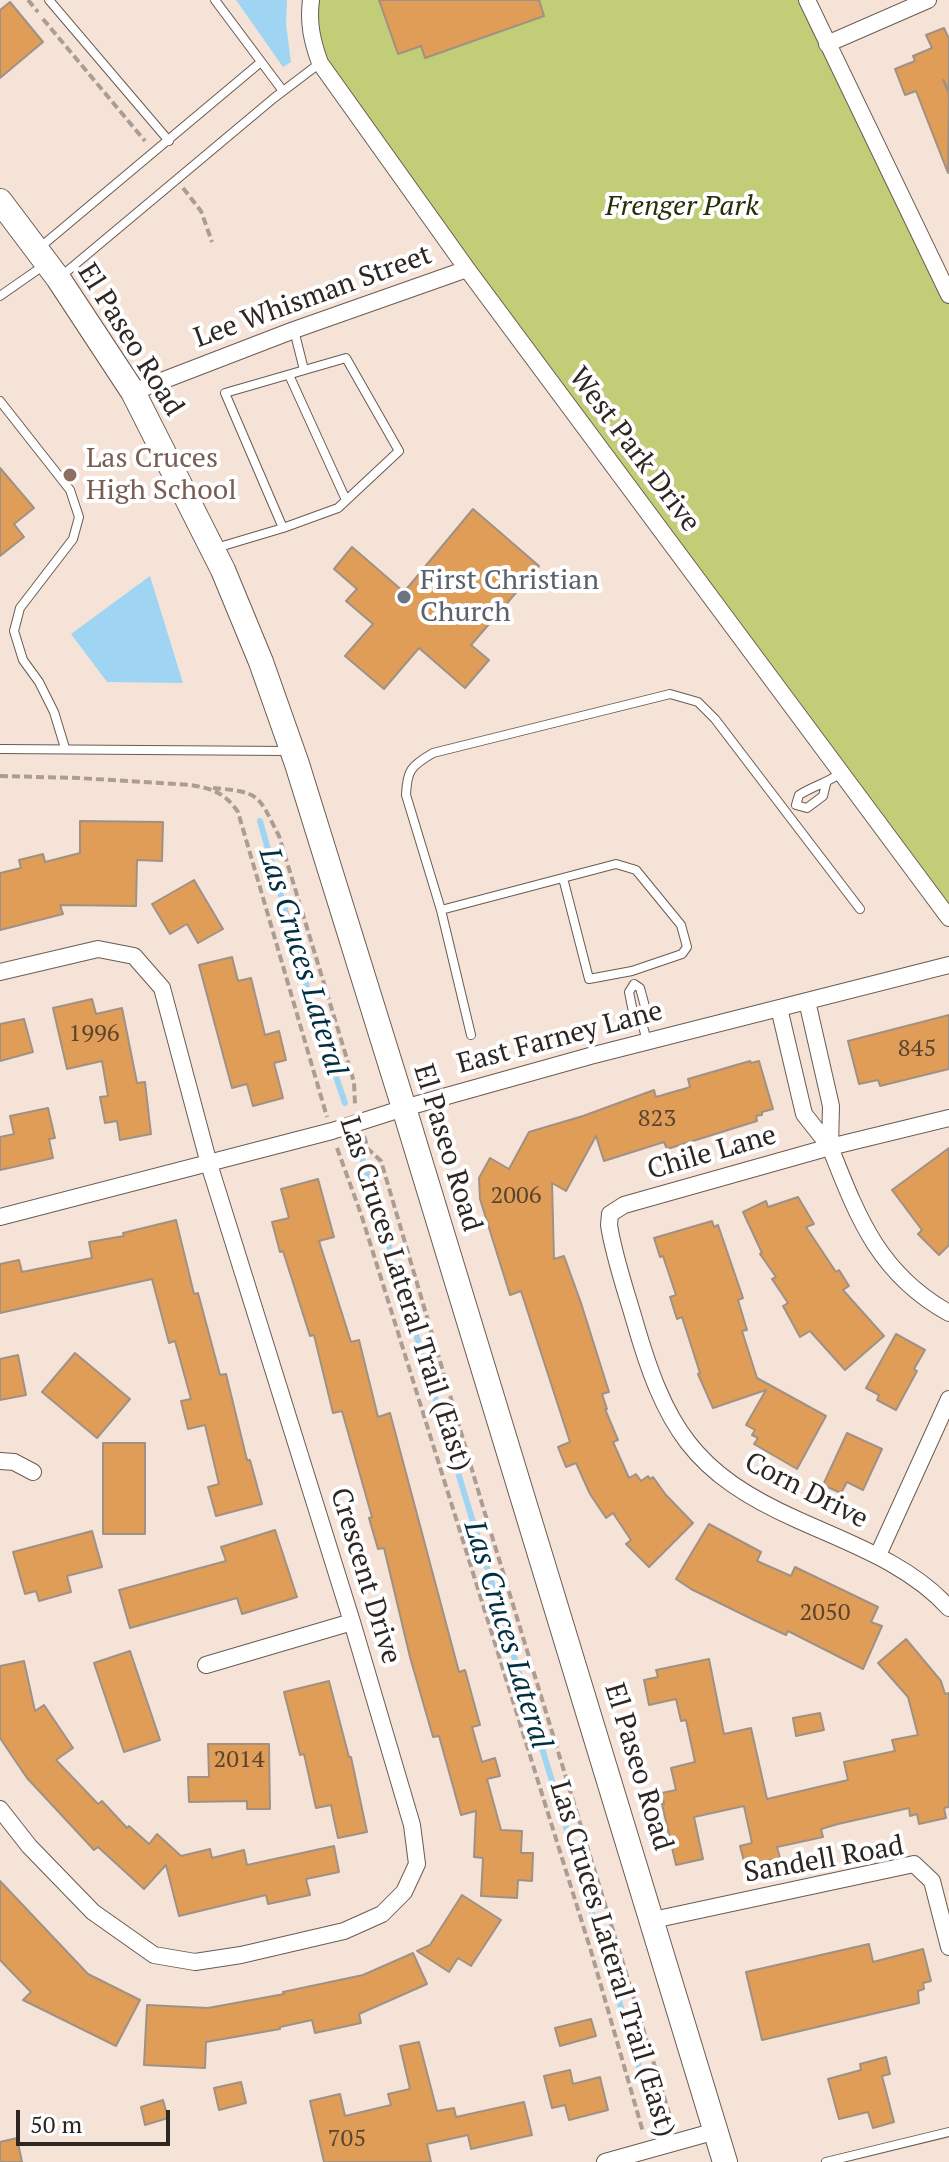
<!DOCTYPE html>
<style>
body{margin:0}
#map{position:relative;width:949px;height:2162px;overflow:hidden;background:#f6e3d8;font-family:"PT Serif",serif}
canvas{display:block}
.scale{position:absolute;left:16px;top:2110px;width:154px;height:36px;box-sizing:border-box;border:4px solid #2d2622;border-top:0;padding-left:10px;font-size:24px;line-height:28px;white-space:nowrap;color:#2d2622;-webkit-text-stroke:6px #fff;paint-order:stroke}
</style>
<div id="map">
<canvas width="949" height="2162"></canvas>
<div class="scale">50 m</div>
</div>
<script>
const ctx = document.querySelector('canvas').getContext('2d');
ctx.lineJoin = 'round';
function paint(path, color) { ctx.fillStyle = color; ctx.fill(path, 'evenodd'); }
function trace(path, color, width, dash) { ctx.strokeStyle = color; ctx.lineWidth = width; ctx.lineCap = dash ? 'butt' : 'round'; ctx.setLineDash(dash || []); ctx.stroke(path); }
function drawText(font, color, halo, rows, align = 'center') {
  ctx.font = font + ' "PT Serif",serif'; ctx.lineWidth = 8; ctx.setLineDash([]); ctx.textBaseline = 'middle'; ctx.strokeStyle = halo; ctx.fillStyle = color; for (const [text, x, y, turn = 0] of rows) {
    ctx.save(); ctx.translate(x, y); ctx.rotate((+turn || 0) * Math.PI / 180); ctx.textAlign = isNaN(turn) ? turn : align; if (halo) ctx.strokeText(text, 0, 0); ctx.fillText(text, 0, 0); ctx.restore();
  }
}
paint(new Path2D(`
 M311,0H811L949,287V917L320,63Z`), '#c2ce77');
paint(new Path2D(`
 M236,0H287L286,24L291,62L283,67Z
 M150,576L183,683L107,682L71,634Z`), '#9fd5f3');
trace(new Path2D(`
 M260,821L316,1019L345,1103
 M360,1151L655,2119`), '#9fd5f3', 6);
const building = new Path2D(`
 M379,0H539L544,16L425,58L421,46L398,54Z
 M10,2L43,42L0,78V10Z
 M944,28L949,39V90L943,80L949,94L948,173L916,91L905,95L895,69L915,61L913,56L932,48L926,35Z
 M0,468L34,508L14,524L24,537L0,556Z
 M473,509L539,566L471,645L489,660L465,688L419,648L384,689L345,656L373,624L346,601L357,589L334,569L352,547L404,592Z
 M80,821L163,822L162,861L137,860L136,906L60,905L63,914L0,930V873L21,868L19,860L43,854L45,862L80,853Z
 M194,880L223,929L198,943L187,924L170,934L152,904Z
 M232,957L238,981L251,978L265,1035L279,1031L286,1060L274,1063L283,1098L253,1106L247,1084L232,1088L199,965Z
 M92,999L96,1014L122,1008L137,1083L145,1082L151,1134L120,1140L117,1121L105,1123L100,1097L108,1096L102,1061L67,1069L53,1008Z
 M949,1015V1069L880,1086L878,1080L859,1084L848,1041Z
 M24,1019L33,1052L0,1061V1024Z
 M750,1061L751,1063L759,1061L773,1109L762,1112V1115L756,1116L757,1121L667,1149L664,1142L604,1161L596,1136L566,1191L552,1183L554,1259L564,1256L581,1303L609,1392L602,1394L607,1409H605L618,1440L613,1442L629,1478L636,1474L641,1481L648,1476L650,1479L653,1477L666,1495L693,1523L649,1567L626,1544L631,1540L613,1513L606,1518L590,1494L576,1463L566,1467L558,1447L570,1442L521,1291L510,1295L480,1199L479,1178L490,1158L509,1169L529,1132L583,1116L654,1090L656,1097L687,1088L690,1087L688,1079Z
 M48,1108L55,1138L49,1139L53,1158L0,1170V1137L14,1134L10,1116Z
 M949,1148V1245L939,1255L918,1234L922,1230L892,1190Z
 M318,1179L334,1237L319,1241L351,1342L359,1340L378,1417L390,1413L459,1672L465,1670L480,1725L472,1727L482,1762L495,1758L500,1776L487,1779L501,1830L522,1831L521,1853H533L532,1881L518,1880L517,1898L481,1896L483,1858L474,1857L476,1811L461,1815L439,1736L433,1737L410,1657L384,1548L378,1549L369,1518L372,1517L342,1411L333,1413L314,1335L310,1336L283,1251L280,1252L272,1222L289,1218L281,1189Z
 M798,1197L814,1224L806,1227L836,1272L839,1270L849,1286L843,1290L884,1336L845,1370L810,1331L800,1337L783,1306L788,1303L772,1279L776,1277L760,1254L762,1253L743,1212L766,1201L768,1207Z
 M176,1220L194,1294L198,1293L220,1375L226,1374L247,1460H250L262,1504L216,1516L208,1487L219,1484L205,1425L188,1429L181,1401L191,1399L175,1341L169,1343L152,1279L0,1313V1264L19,1260L22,1272L92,1258L89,1242L124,1236L123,1233Z
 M712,1221L714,1227L718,1225L743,1298L738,1300L747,1330L742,1331L757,1378L826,1416L797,1469L754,1444L758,1438L752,1435L755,1430L746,1425L766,1390L713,1408L698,1374L700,1373L682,1317L677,1319L670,1297L676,1295L663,1256L660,1257L654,1238Z
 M896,1334L925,1350L914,1369L917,1371L896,1410L877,1400L879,1395L866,1388Z
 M75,1353L130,1399L97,1438L42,1392Z
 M18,1355L26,1395L0,1400V1359Z
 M847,1433L882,1449L863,1490L847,1482L841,1493L823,1485Z
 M103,1443H145V1534H103Z
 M709,1524L761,1552L757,1561L791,1576L795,1567L878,1607L871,1622L882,1626L863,1669L788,1631L786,1635L756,1621L691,1589L676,1579Z
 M275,1530L297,1597L242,1614L237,1598L130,1628L119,1590L226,1561L221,1547Z
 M92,1531L102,1567L67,1576L71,1592L39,1601L36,1591L25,1594L13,1552Z
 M906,1639L941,1681L945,1694L949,1693V1807L944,1808L946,1818L919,1824L917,1814L910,1816L909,1808L838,1824L821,1829L823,1837L777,1847L780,1858L745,1865L740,1846L752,1843L744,1806L694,1817L703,1859L676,1865L662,1804H664L662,1793L676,1790L671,1768L695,1762L686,1720L681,1721L676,1699L649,1705L644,1680L658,1677L656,1670L709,1659L724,1734L751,1728L767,1799L848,1780L844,1762L895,1751L892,1740L918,1735L908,1697L878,1663Z
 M130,1651L160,1740L124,1752L94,1663Z
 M24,1661L35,1711L44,1705L73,1748L56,1760L98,1804L102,1801L127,1828L129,1826L149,1844L157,1834L181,1856L210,1849L212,1858L244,1850L247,1865L334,1846L339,1872L306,1879L310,1895L268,1904L266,1895L179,1916L166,1865L144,1889L98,1847L94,1850L27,1778L0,1738V1666Z
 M329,1681L349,1757H351L367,1832L338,1838L331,1805L316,1808L304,1754L300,1755L284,1692Z
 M820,1713L824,1730L796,1736L793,1718Z
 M208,1744H269L270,1809H247V1801L189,1802L188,1777H209Z
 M0,1881L88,1974L140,2000L116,2046L23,2000L31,1992L0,1960Z
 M462,1895L501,1920L471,1966L458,1958L449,1972L417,1951L430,1945Z
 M869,1944L873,1962L923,1949L931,1981L923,1983L924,1989L918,1991L919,2003L762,2040L746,1972Z
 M413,1953L427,1984L359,2014L361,2023L315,2033L312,2020L280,2027V2029L206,2042L205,2068L144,2065L147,2005L208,2008L284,1994L283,1992L363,1975Z
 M591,2019L596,2036L560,2046L555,2028Z
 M419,2042L437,2111L454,2108L456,2117L524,2102L532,2135L471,2149L468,2135L427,2144L431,2162H324L310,2101L340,2094L345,2116L391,2105L388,2094L410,2089L400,2046Z
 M886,2057L890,2074L882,2076L894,2122L873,2128L868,2112L839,2119L828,2079L861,2070L860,2064Z
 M570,2070L573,2084L600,2077L608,2110L569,2120L565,2105L552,2108L544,2076Z
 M241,2082L246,2103L219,2110L214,2088Z
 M163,2100L168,2118L145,2125L141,2107Z
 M17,2138L22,2162H0V2142Z`);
paint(building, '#df9d58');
trace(building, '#a09184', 2);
const lane = new Path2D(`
 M49,0L169,141
 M215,0L283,91
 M38,249L261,62
 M59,278L274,98L320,63
 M0,296L43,266
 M294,330L304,370
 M346,358L399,451L338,508L283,528L225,393Z
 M289,375L346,500
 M0,401L70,490L79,517L73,539L20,608L14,631L23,660L39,682L54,712L65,748
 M216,548L283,528
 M0,749L287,751
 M826,784L823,796L807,808L796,805L799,795C813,786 827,783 841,773
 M441,910L406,795C407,770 411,766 433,753L670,694L698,702L715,719L860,909
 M642,1023L634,1017L629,992L634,984L640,988L647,1014L642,1023L647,1041
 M471,1035L441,910L616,864L636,870L681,925L687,947L682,954L632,971L589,979L563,878
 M826,2162L949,2132`);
const street = new Path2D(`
 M311,0C308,23 312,41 320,63L467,269L949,918
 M807,0L949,295
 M827,44L928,0
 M133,392L294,330L467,269
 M0,972L98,949L134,956L162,988L209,1164L352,1622L412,1825L417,1864L404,1892L382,1914L344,1931L241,1955L195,1962L154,1955L93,1912L29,1846L0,1809
 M779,1008L804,1114L830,1147L831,1106L807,1001
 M949,1118L830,1147L624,1205L610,1214L609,1225C614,1257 625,1288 634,1319C665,1427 692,1473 798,1520C851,1544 909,1564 949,1608
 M830,1147C858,1218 879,1274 949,1313
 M0,1217L332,1131L404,1108L590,1056L949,965
 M0,1461L14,1462L33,1472
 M878,1555L949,1399
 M206,1665L352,1622
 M653,1920L914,1864L932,1881L949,1947
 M605,2162L716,2131`);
const secondary = new Path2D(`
 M0,201L58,278L133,392L223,570L261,662L297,764L404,1108L725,2162`);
trace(lane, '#6a5b51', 10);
trace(street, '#6a5b51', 18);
trace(secondary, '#6a5b51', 26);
trace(new Path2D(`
 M28,0L38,12
 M43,19L145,141
 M183,188L201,211L212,242
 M0,776L78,778L190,785C212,788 225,793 238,812L327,1117
 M213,788C261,792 258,795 279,836L354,1082L355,1105
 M364,1136L368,1149L381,1161L483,1507L673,2126
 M337,1148L361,1214L591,1951L643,2132`), '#ab9c94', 4, [8, 4]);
trace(lane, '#fff', 8);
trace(street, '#fff', 16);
trace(secondary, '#fff', 24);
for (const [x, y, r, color] of [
 [70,475,8,"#8d6e63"],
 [404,597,8,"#6b7280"]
]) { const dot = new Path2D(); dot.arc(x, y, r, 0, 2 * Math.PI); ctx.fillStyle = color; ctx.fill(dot); trace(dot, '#fff', 3); }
drawText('24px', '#5a4430', null, [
 ["1996",94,1034],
 ["845",917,1049],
 ["823",657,1119],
 ["2006",516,1196],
 ["2050",825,1613],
 ["2014",239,1760],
 ["705",347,2139]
]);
drawText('italic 28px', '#2a2e06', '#fff', [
 ["Frenger Park",682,207]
]);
drawText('28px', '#2d2622', '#fff', [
 ["Lee Whisman Street",313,297,-20],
 ["El Paseo Road",130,340,58],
 ["West Park Drive",634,450,53],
 ["East Farney Lane",560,1038,-15],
 ["El Paseo Road",447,1148,73],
 ["Chile Lane",712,1153,-16],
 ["Las Cruces Lateral Trail (East)",405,1294,72],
 ["Corn Drive",806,1491,27],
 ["Crescent Drive",365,1576,73],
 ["El Paseo Road",638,1767,73],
 ["Sandell Road",824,1860,-10],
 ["Las Cruces Lateral Trail (East)",612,1959,73]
]);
drawText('28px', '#785e54', '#fff', [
 ["Las Cruces",86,459],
 ["High School",86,491]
], 'left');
drawText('28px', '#5b616d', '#fff', [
 ["First Christian",420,581],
 ["Church",420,613]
], 'left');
drawText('italic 30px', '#012e42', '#fff', [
 ["Las Cruces Lateral",302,962,73],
 ["Las Cruces Lateral",507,1635,73]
]);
</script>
